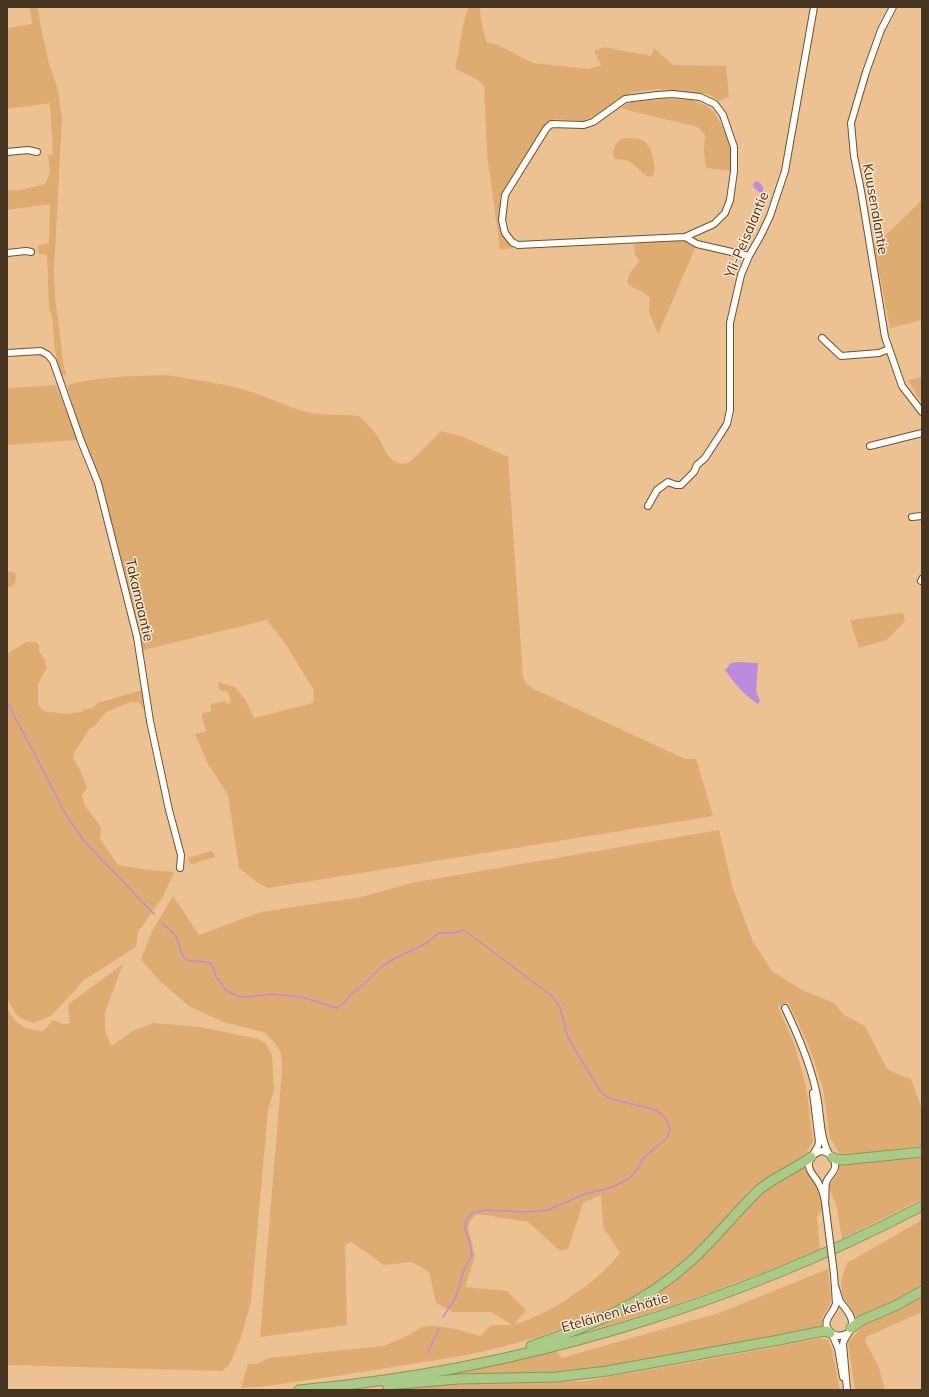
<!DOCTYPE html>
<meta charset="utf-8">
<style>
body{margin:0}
#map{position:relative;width:929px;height:1397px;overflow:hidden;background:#edc292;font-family:Mulish,sans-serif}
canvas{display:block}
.frame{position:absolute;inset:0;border:8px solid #443420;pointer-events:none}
</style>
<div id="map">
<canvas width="929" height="1397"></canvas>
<div class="frame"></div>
</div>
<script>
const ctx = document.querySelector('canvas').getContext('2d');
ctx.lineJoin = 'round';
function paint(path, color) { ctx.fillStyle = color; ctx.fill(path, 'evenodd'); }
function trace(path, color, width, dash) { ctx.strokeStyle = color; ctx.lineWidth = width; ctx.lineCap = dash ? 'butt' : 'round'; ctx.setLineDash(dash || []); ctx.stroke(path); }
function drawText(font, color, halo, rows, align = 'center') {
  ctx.font = font + ' Mulish,sans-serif'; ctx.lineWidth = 3; ctx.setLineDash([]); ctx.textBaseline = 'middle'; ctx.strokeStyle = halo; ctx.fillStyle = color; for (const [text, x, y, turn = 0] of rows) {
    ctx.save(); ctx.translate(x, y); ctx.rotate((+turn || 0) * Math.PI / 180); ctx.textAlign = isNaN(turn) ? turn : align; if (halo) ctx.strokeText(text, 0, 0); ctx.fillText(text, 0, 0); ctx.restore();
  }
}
paint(new Path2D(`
 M30,7H38L40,23L49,63L58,90L62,118L54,271L55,296L64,368L67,374L60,376L55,350L52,315L49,309L47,255L39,254L38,246L49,243L50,204L7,210V190H20L45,184L50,173L48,155L53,154L50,103L7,109V28L32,24Z
 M469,7H480L481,19L486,42L498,45L533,63L589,69L601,65L594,51L604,47L651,56L654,48L673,65L726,66L729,97L720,101L708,94L659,89L634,92L616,100L597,114L584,121L554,119L547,123L502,194L500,221L511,244L515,248L500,249L487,154L484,86L478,80L456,69C455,62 458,57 459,50C461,35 463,21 469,7Z
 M662,99L691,100L707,106L714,112L728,137L731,159L730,171L706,168L704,151L705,135L698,127L635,112L621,108L631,102Z
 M627,138C631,138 638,138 642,140C653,146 655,164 654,174L651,177C636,174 638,158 614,159C612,151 614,146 620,139Z
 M922,200V320L890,328L874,246Z
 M683,239L696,246L658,334L649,312L650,298C643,290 634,290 627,283C629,269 638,267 639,259L635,256L634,244Z
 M167,375C195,380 224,383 252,392C271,398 289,408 310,413C326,416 342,414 359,416C365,421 371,428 376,434C385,447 389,470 410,462L441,431L461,436L508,457L523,677L527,684L534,689L685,759H696L713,816L268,888L258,883L239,868L228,795L209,766L195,734L206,731L201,714L211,711V704L226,701L227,704L231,702L228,692L220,690L217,682L235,687L246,701L254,718L313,703L314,690L284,642L267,620L143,650L67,385C100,376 133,376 167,375Z
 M922,377V403L908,380Z
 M56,385L78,440L7,445V388Z
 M7,571L14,572L16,575L15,584L7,588Z
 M903,613L905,621L887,640L859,648L850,620Z
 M26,642H34L39,644V651L45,661L47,668L38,684V704L43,711L65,714L82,712L84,710L92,708L98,703L142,690L146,708L143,709L139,703L130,702L106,712L93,728H90L74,753L73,758L81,772L87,788L82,795L85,806L101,827L100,839L118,865L148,870L174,872L162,898L138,932L136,947L84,980L51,1016L33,1023L22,1019L16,1014L7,999V654Z
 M719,830L733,889L753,942L772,971L802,990L834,1003L844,1015L865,1026L887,1069L899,1075L911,1079L922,1109V1146L846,1155L840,1154L830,1138L823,1088L809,1046L788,1002L778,1007L795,1046L806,1087L813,1141L806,1153L796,1164L774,1174L751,1190L701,1245L660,1282L610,1311L559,1331L506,1346L467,1355L343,1375L266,1386L241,1388L248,1364H257L268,1358L383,1346L405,1337L422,1327L434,1326L456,1329L480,1336L491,1325H512L491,1312H453L436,1303L429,1272L412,1262L384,1265L351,1242L345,1245L347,1325L260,1337L282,1069L281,1053L275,1043L264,1032L223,1022L189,1006L161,982L141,960L152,931L173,896L199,935L261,912L361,897L411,883ZM601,1195L603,1227L620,1253C613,1261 605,1270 597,1277C572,1298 544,1315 514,1325L526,1310L507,1291L465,1287L475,1256L468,1228L470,1222L475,1215H485L528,1222L560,1251L568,1249L583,1203Z
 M211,851L214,853L215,857L193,864L190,863L188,858Z
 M123,964L105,1012V1030L111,1046L133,1031L153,1023L201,1027L258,1039L266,1044L272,1055L274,1090L268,1110L251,1302L241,1337L230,1364L222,1371L7,1365V1008C16,1025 25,1030 43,1031L53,1020L63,1024L70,1023L68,1007L70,1003Z
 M922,1156V1199L842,1239L836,1204L830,1190V1184L839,1172V1165Z
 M805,1168C808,1175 813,1181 817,1188C820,1195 822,1202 823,1210L817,1216L820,1250C743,1281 667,1310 587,1331L588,1329L615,1318L648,1298L769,1186L782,1178Z
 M922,1220V1287L915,1292L858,1318C842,1297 836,1289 847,1263Z
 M828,1269L831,1301C828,1313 821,1312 822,1327L816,1328L797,1334L590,1370L551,1373L456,1376L457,1373L556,1351L562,1358L719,1313Z
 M922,1296V1312L866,1337L865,1341L879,1367L885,1390H855L848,1342L864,1325L877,1318L896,1311Z
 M820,1338L828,1340L832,1350L840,1390H390L444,1385L586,1381L761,1350Z`), '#deab71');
paint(new Path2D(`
 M757,181L760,183L763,187V191L761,193L754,188L753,184Z
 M738,662L758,663L756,691L760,701L758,704C744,695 735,684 725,670L731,663Z`), '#bb8cdd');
trace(new Path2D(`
 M7,702L68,818L85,842L154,914
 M162,923L176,936L182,955L187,960L210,963L214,969L216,977L225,989L236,996L247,997L271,994L301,997L337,1008L344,1003L351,994L364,984L381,967L392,960L427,943L438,933H452L464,930L553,997L560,1007L568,1038L600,1091L607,1097L615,1100L657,1110L664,1117L669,1124L670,1131L666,1139L643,1158L640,1166L630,1178L613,1187L585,1194L548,1210L525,1212L486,1210L472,1213L466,1220L465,1229L470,1244L472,1255L464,1270L455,1299L443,1317
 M428,1352L439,1329`), '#bb8cdd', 1.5);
const minor = new Path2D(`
 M893,7L881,30L866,72L851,123L854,156L861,191L885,337L902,386L922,412
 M7,152L28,150L37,152
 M685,237L714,224L725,213L730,200L734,171V147L723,115L715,104L700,97L673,94L657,95L625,99L593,122L584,125L551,124L546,129L505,195L502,220L505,233L512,242L518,245L685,237L697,244L749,256
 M7,253L26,251L31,252
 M822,338L841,356L879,353L889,349
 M7,353L41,351L48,355L53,361L81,441L98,483L137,637L150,721L169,810L181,855L180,868
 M870,446L922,433
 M648,506L657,490L668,482L676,485H681L694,472L697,465L705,458L718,438L727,424L730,410V323L741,275L749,256L761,235L770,216L785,171L814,7
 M912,517L922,516
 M921,581L922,579
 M785,1008C798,1035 810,1063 816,1091C821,1111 819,1136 829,1154
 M813,1093L819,1142L818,1146L814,1153
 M822,1151C832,1153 839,1163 833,1172C830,1176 827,1179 826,1183C825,1189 826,1196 825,1202C824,1196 822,1189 819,1184C817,1179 812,1175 810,1170C806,1160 813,1153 822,1151Z
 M834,1274L836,1304C832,1316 819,1321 832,1334L839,1336L847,1334
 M835,1286C837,1291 838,1296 840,1301C844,1308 853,1315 852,1324C852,1332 844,1336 843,1344L847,1390
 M832,1334L838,1348L843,1377`);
const highway = new Path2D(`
 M832,1157L836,1159L843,1160L922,1152
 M851,1328L862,1320L895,1306L922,1291
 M531,1346C589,1327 645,1303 691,1261C715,1239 736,1212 760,1189C776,1176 795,1169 811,1157
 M387,1385L459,1379L556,1377L607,1371L779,1340L818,1332L827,1331L830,1333
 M299,1390C514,1371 731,1306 922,1206`);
trace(minor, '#755021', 8);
trace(highway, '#869663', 11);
trace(minor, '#fff', 6);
trace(highway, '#a9cb87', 9);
const minorBridge = new Path2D(`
 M825,1202L834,1274`);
trace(minorBridge, '#755021', 8, []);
trace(minorBridge, '#fff', 6);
drawText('14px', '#443420', '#fde8cf', [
 ["Kuusenalantie",875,209,80],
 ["Yli-Peisalantie",747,235,-67],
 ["Takamaantie",139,600,77],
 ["Eteläinen kehätie",615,1313,-16]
]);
</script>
